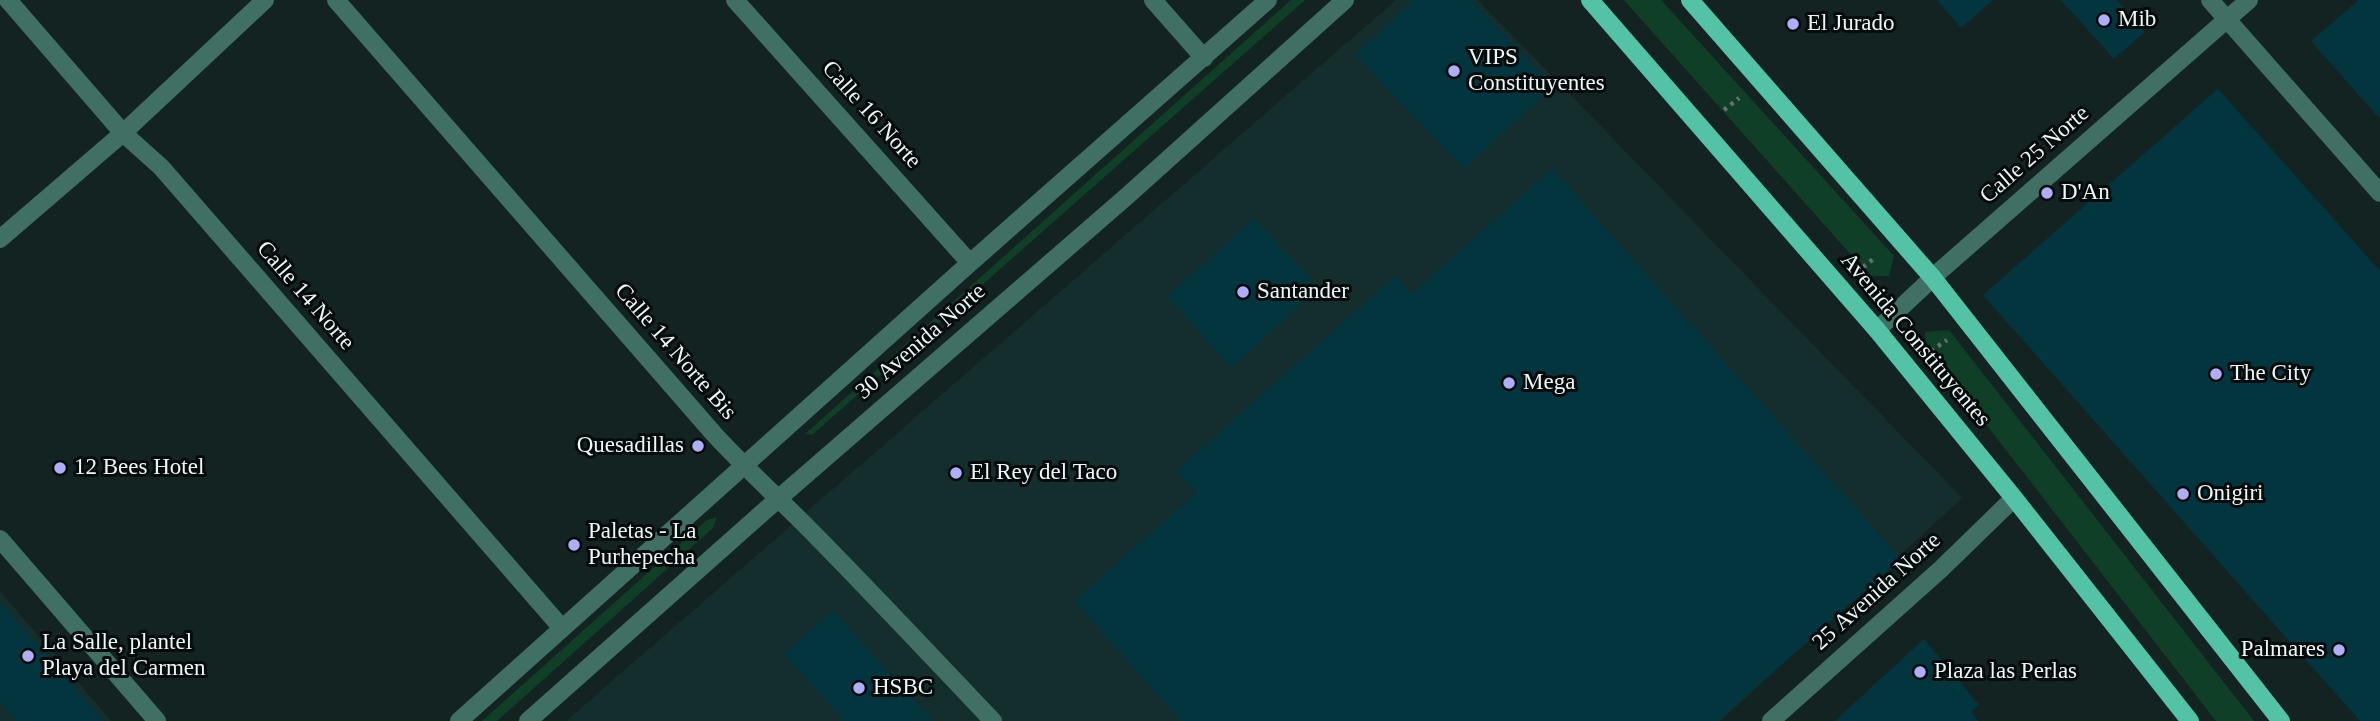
<!DOCTYPE html>
<style>
body{margin:0}
canvas{display:block;background:#132322}
</style>
<canvas width="2380" height="721"></canvas>
<script>
const ctx = document.querySelector('canvas').getContext('2d');
ctx.lineJoin = 'round';
function paint(path, color) { ctx.fillStyle = color; ctx.fill(path, 'evenodd'); }
function trace(path, color, width, dash) { ctx.strokeStyle = color; ctx.lineWidth = width; ctx.lineCap = dash ? 'butt' : 'round'; ctx.setLineDash(dash || []); ctx.stroke(path); }
function drawText(font, color, halo, rows, align = 'center') {
  ctx.font = font + ' "Times New Roman",serif'; ctx.lineWidth = 6; ctx.setLineDash([]); ctx.textBaseline = 'middle'; ctx.strokeStyle = halo; ctx.fillStyle = color; for (const [text, x, y, turn = 0] of rows) {
    ctx.save(); ctx.translate(x, y); ctx.rotate((+turn || 0) * Math.PI / 180); ctx.textAlign = isNaN(turn) ? turn : align; if (halo) ctx.strokeText(text, 0, 0); ctx.fillText(text, 0, 0); ctx.restore();
  }
}
paint(new Path2D(`
 M1396,0H1478L1962,498L1720,721H566Z
 M0,591L111,721H0Z`), '#142e2d');
paint(new Path2D(`
 M1291,0H1305L812,435L805,434Z
 M1624,0H1661L1894,256L1889,276H1870Z
 M1949,330L1953,335L2254,721H2216L1927,348L1925,332Z
 M717,517L713,528L497,721H482L707,520Z`), '#0f3f26');
paint(new Path2D(`
 M1413,0H1470L1553,86L1464,169L1355,55Z
 M1937,0H1993L1961,28Z
 M2061,0H2117L2145,32L2114,59Z
 M2359,0H2380V119L2311,41Z
 M2218,89L2380,271V721H2360L1983,295Z
 M1552,169L1901,559L1718,721H1181L1074,601L1196,493L1176,471L1395,276L1411,294Z
 M1254,218L1319,287L1232,368L1167,297Z
 M0,603L80,694L103,721H16L0,702Z
 M833,611L933,721H844L784,654Z
 M1924,639L1979,705L1971,712L1978,721H1835Z`), '#02353d');
trace(new Path2D(`
 M1724,110L1739,98
 M1863,267L1876,257
 M1931,351L1947,340`), '#657272', 4.5, [3.5, 5]);
trace(new Path2D(`
 M8,0L123,133L161,167L561,627
 M336,0L714,434C747,470 782,501 816,536C876,597 934,659 993,721
 M735,0L970,263
 M1153,0L1204,58
 M2210,0L2380,193
 M0,239L123,133L265,0
 M1877,330L1941,270L2249,0
 M0,539L157,721
 M459,721L970,263L1268,0
 M528,721L779,498L1126,197L1345,0
 M1771,721L1941,569L2014,498`), '#3f7063', 18);
trace(new Path2D(`
 M1590,0L1877,330L2014,498L2190,721
 M1690,0L1933,278L2281,721`), '#53c2a7', 18);
for (const [x, y, r, color] of [
 [2104,20,7,"#afaefa"],
 [1793,24,7,"#afaefa"],
 [1454,71,7,"#afaefa"],
 [2047,193,7,"#afaefa"],
 [1243,292,7,"#afaefa"],
 [2216,374,7,"#afaefa"],
 [1509,383,7,"#afaefa"],
 [698,446,7,"#afaefa"],
 [60,468,7,"#afaefa"],
 [956,473,7,"#afaefa"],
 [2183,494,7,"#afaefa"],
 [574,545,7,"#afaefa"],
 [2339,650,7,"#afaefa"],
 [28,656,7,"#afaefa"],
 [1920,672,7,"#afaefa"],
 [859,688,7,"#afaefa"]
]) { const dot = new Path2D(); dot.arc(x, y, r, 0, 2 * Math.PI); ctx.fillStyle = color; ctx.fill(dot); trace(dot, '#050b0a', 2.5); }
drawText('23px', '#edf7f7', '#050b0a', [
 ["Mib",2118,20],
 ["El Jurado",1807,24],
 ["VIPS",1468,58],
 ["Constituyentes",1468,84],
 ["D'An",2061,193],
 ["Santander",1257,292],
 ["The City",2230,374],
 ["Mega",1523,383],
 ["Quesadillas",684,446,"right"],
 ["12 Bees Hotel",74,468],
 ["El Rey del Taco",970,473],
 ["Onigiri",2197,494],
 ["Paletas - La",588,532],
 ["Purhepecha",588,558],
 ["La Salle, plantel",42,643],
 ["Playa del Carmen",42,669],
 ["Palmares",2325,650,"right"],
 ["Plaza las Perlas",1934,672],
 ["HSBC",873,688]
], 'left');
drawText('23px', '#edf7f7', '#050b0a', [
 ["Calle 16 Norte",871,115,48],
 ["Calle 25 Norte",2035,155,-41],
 ["Calle 14 Norte",305,296,49],
 ["Avenida Constituyentes",1915,340,50],
 ["30 Avenida Norte",921,342,-41],
 ["Calle 14 Norte Bis",675,352,49],
 ["25 Avenida Norte",1877,592,-42]
]);
</script>
